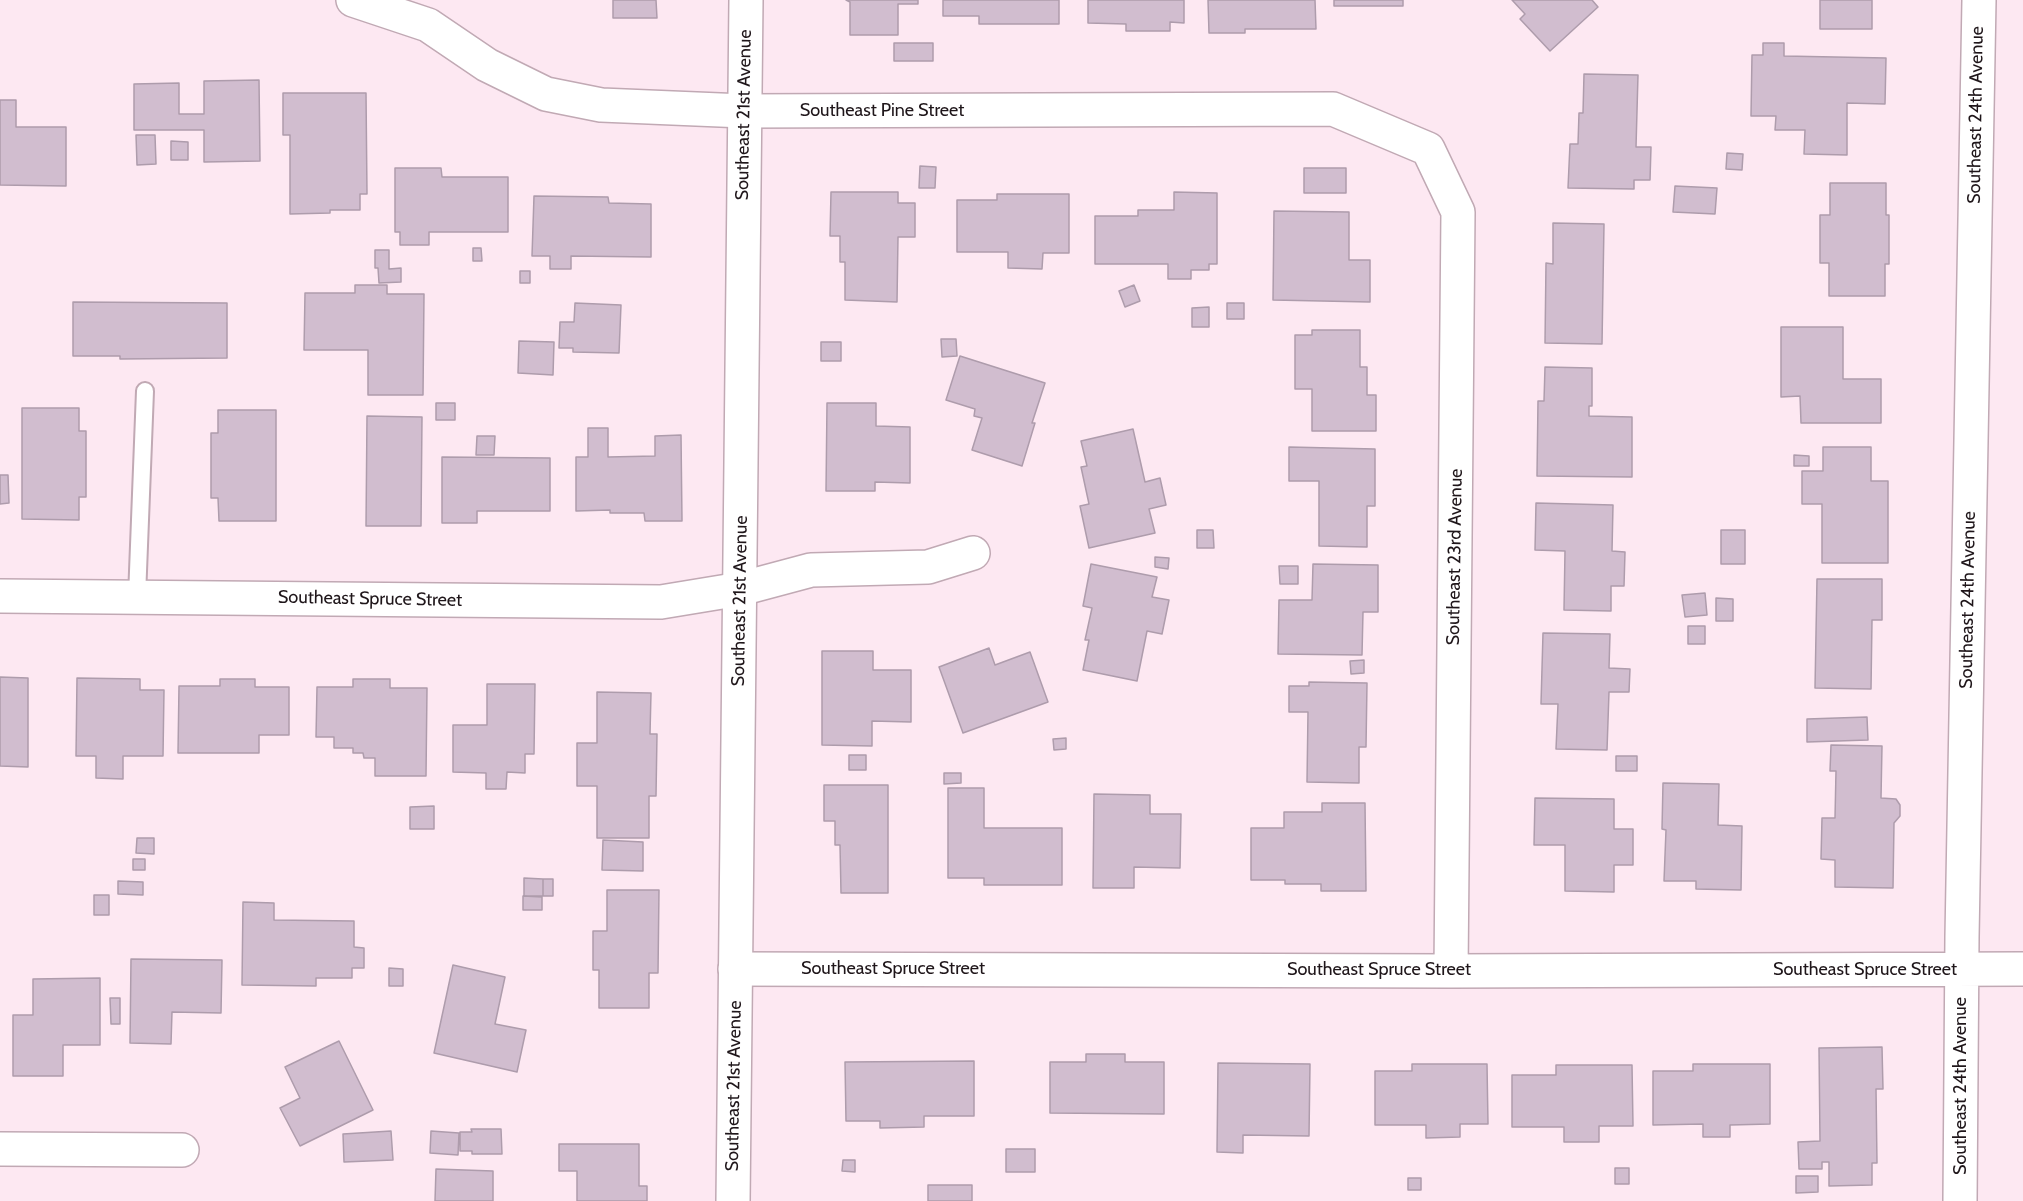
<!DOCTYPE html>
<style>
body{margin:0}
canvas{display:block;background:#fde8f2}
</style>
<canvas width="2023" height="1201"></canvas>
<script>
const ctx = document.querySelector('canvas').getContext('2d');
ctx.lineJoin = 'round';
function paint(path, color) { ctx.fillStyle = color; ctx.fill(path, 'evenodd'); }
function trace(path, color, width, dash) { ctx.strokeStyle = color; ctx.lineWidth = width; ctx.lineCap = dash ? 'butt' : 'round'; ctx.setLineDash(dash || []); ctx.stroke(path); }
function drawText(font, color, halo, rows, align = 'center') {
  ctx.font = font + ' Cabin,sans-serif'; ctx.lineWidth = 4.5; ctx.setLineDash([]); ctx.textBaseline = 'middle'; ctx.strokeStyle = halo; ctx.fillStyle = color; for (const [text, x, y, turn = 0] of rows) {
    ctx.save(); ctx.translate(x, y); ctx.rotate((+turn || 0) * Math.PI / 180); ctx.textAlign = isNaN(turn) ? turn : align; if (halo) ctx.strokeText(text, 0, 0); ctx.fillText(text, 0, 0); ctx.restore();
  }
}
const building = new Path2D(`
 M613,0H656L657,18H613Z
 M918,0V4H898V35H850V2L846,0Z
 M943,0H1059V24H979V16H943Z
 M1088,0H1184V23L1170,22V31H1126V24L1088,23Z
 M1208,0H1315L1316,29H1245V33H1209Z
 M1334,0H1403V6H1334Z
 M1512,0H1592L1598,7L1550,51L1520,19L1525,14Z
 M1820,0H1872V29H1820Z
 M894,43H933V61H894Z
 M1763,43H1784V56L1886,58L1885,104L1847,103V155L1804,154L1805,130H1775L1776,116H1751L1752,55H1763Z
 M1584,74L1638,75L1636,147H1651L1650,180H1634V189L1568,188L1570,144H1578L1579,113H1583Z
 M259,80L260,161L204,162V130H134V84L179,83V114H204V81Z
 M283,93H366L367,194H360V210H330V213L290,214V135H283Z
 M0,100H16V127H66V186L0,185Z
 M136,135H155L156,164L137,165Z
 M171,141L188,142V160H171Z
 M1727,153L1743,154L1742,170L1726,169Z
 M920,166L936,167L935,188H919Z
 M395,168H441L442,177H508V232H429V245H400V232H395Z
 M1304,168H1346V193H1304Z
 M1830,183H1886V215H1889V264H1885V296H1829V263H1820V215H1830Z
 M1675,186L1717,188L1715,214L1673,212Z
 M831,192H898V203H915V237H898L897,302L845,300V262H840V236H830Z
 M1174,192L1217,193V264H1209V270H1191V279H1168V264H1095V216H1138V210H1174Z
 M997,194H1069V253H1043L1042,269L1008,268V252H957V200H997Z
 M534,196L608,197L609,203L651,204V257L571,256V269H550V256H532Z
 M1274,211L1349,212V260H1370V302L1273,300Z
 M1553,223L1604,224L1602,344L1545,343L1546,263L1553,264Z
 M473,248H481L482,261H473Z
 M375,250H389V269L401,268V282L379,283L378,268H375Z
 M520,271H530V283H520Z
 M355,285H387V294H424L423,395H368V350H304L305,293H355Z
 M1134,285L1140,301L1125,307L1119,291Z
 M73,302L227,303V358L120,359V356H73Z
 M575,303L621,305L619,353L573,352V348H559L560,322H574Z
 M1227,303H1244V319H1227Z
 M1209,307V327H1192V308Z
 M1781,327H1843V379H1881V423H1801L1800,396L1781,397Z
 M1312,330H1360V367H1367V395H1376V431H1312V389H1295V335H1312Z
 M941,339H956L957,356L942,357Z
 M519,341L554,342L553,375L518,373Z
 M821,342H841V361H821Z
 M960,356L1045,383L1032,423H1035L1022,466L972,450L982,418L974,416L975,409L946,400Z
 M1545,367L1592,368V406H1589V416L1632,417V477L1537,476L1538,401H1544Z
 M436,403H455V420H436Z
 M827,403H876V426L910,427V483L875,482V491H826Z
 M22,408H79V431H86V497H79V520L22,519Z
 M218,410H276V521H219L218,498H211V433H218Z
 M367,416L422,417L421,526H366Z
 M588,428H608V457L655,456V436L681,435L682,521H645L644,513H610V510L576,511V457H588Z
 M1133,429L1145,482L1160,478L1166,505L1149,509L1155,533L1089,548L1080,506L1089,504L1081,467L1087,466L1081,441Z
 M477,436H495L494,455H476Z
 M1289,447L1375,449V506H1367V547L1319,546V481H1289Z
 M1823,447H1871V481H1888V563H1822V504H1802V471H1823Z
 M1794,455L1809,456V466H1794Z
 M442,457L550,458V511H477V523H442Z
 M0,475H8L9,503L0,504Z
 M1536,503L1613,505L1612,551L1625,552L1624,586H1611V611L1564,610L1565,551L1535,550Z
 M1197,530H1213L1214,548H1197Z
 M1721,530H1745V564H1721Z
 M1155,557L1169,558L1168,569L1155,567Z
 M1091,564L1157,577L1152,597L1169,600L1162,634L1147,631L1137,681L1083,670L1089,640H1085L1092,608L1083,606Z
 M1313,564L1378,565V612H1363L1362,655L1278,654L1279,600H1312Z
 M1279,566H1298V584H1280Z
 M1817,579H1882V620H1872L1871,689L1815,688Z
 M1705,593L1707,615L1685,617L1682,595Z
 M1716,598L1733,599V621H1716Z
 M1688,626H1705V644H1688Z
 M1543,633L1610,634L1609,668L1630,669L1629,692H1609L1607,750L1556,749L1558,704H1541Z
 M989,648L995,665L1030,652L1048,702L963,733L939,667Z
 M822,651H873V670H911V722L872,721V746L822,745Z
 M1364,660V673L1351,674L1350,661Z
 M0,677L28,678V767L0,766Z
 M77,678L140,679V690H164L163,756H123V779L96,778V756H76Z
 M220,679H255V687H289V735H259V753H178L179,686H220Z
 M353,679H390V688H427L426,776H375V758H364L363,753H353V748H334V737H316L317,687H353Z
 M1309,682L1367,683L1366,747H1359V783L1307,782L1308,712H1289V686H1309Z
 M487,684H535L534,754H525V773L507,772L506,789H486V773L453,772V725H487Z
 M597,692L651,693L650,734H657L656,796H649V838H597V786H577V743H597Z
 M1867,717L1868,740L1807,742V719Z
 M1066,738V749L1054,750L1053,739Z
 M1831,745L1882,746L1881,798L1896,799L1900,805V816L1894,823L1893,888L1835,887V860L1821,859L1822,818H1835L1836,771H1830Z
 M849,755H866V770H849Z
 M1616,756H1637V771H1616Z
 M944,773H961V783L944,784Z
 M1663,783L1719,784L1718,825L1742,826L1741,890L1696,889V881H1664L1666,830L1662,829Z
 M824,785H888V893H841L840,845H835V821H824Z
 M948,788H984V828H1062V885H984V878H948Z
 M1094,794L1150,795V814H1181L1180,868L1134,867V888H1093Z
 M1535,798L1614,799V829H1633V865H1614V892L1565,891V845H1534Z
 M1322,803H1365L1366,891H1321V884H1285V880H1251V828H1284V812H1322Z
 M434,806V829H410V807Z
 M137,838H154V854L136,853Z
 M603,840L643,842V871L602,870Z
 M133,859H145V870H133Z
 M524,878L543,879V896H524Z
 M543,879H553V896H543Z
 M118,881L143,882V895L118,894Z
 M607,890H659L658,973H649V1008H599V970H593V931H607Z
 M94,895H109V915H94Z
 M523,896L542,897V910H523Z
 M243,902L274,903V920L354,921V947L364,948V968H352V978H316V986L242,985Z
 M131,959L222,960L221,1013L172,1012L171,1044L130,1043Z
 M453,965L505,977L495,1024L526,1030L517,1072L434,1053Z
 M389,968L403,969V986H389Z
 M100,978V1045H63V1076H13V1015H33V979Z
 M110,998H120V1024H111Z
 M339,1041L373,1110L300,1146L280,1108L300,1098L285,1067Z
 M1882,1047L1883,1089H1876L1877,1163H1872V1185L1829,1186V1162H1822V1169H1799L1798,1142L1820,1141L1819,1048Z
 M1086,1054H1125V1062H1164V1114L1050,1113V1062H1086Z
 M974,1061V1116H924V1127L880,1128V1121H846L845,1062Z
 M1218,1063L1310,1064L1309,1136L1243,1135V1153L1217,1152Z
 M1412,1064H1487L1488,1124H1460V1137L1426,1138V1125H1375V1071H1412Z
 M1693,1064H1770V1124L1730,1125V1137H1703V1124L1653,1125V1071H1693Z
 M1556,1065H1632L1633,1126H1599V1142H1564V1127H1512V1075H1556Z
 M471,1129H501L502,1154H472V1151H460V1132H472Z
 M391,1131L393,1160L344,1162L343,1134Z
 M431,1131L459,1133L458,1155L430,1153Z
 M559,1144H639V1186H647V1201H577V1171H559Z
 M1006,1149H1035V1172H1006Z
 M843,1160H855V1172L842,1171Z
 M1615,1168H1629V1184H1615Z
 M436,1169L493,1171V1201H435Z
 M1796,1176H1818V1192L1796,1193Z
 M1408,1178H1421V1190H1408Z
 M928,1185H972V1201H928Z`);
paint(building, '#d1bdcf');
trace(building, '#ae9cac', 1.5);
const service = new Path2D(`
 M137,597L145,391`);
const minor = new Path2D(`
 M353,0L428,25L487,65L546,94L601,105L744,111L1333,109L1428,149L1458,212L1451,971
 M0,596L661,602L740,589L811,570L928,567L973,553
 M735,969L1451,971L2023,969
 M0,1149L182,1150
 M1960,1201L1962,937L1979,0`);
const tertiary = new Path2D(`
 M733,1201L746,0`);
trace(service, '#c1a9b4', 20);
trace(minor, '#c1a9b4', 36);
trace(tertiary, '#c1a9b4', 36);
trace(service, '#fff', 16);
trace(minor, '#fff', 33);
trace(tertiary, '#fff', 33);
drawText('18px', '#1f161a', '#fff', [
 ["Southeast Pine Street",882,111],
 ["Southeast 21st Avenue",744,115,-89],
 ["Southeast 24th Avenue",1976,115,-89],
 ["Southeast 23rd Avenue",1455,557,-89],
 ["Southeast Spruce Street",370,599,1],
 ["Southeast 24th Avenue",1968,600,-89],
 ["Southeast 21st Avenue",740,601,-89],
 ["Southeast Spruce Street",893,969],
 ["Southeast Spruce Street",1379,970],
 ["Southeast Spruce Street",1865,970],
 ["Southeast 21st Avenue",734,1086,-89],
 ["Southeast 24th Avenue",1961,1086,-90]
]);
</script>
